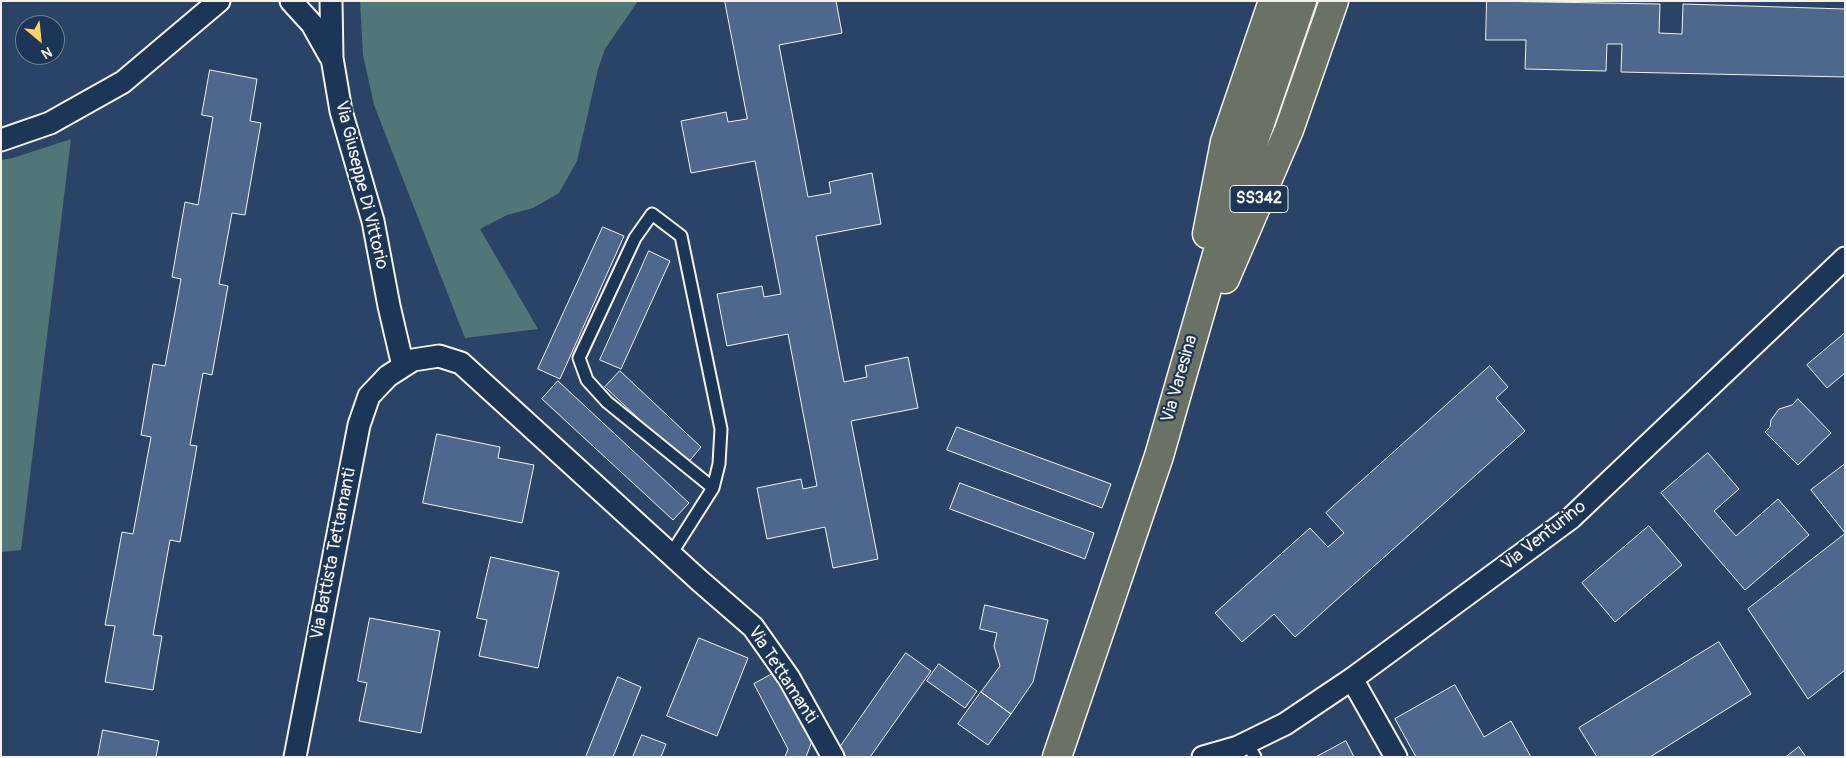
<!DOCTYPE html>
<style>
body{margin:0}
#map{position:relative;width:1846px;height:758px;overflow:hidden;background:#2b4366;font-family:Pangolin,sans-serif}
canvas{display:block}
.frame{position:absolute;inset:0;border:2px solid #f4f1e8;pointer-events:none}
.north{position:absolute;left:15px;top:15px;width:50px;height:50px;box-sizing:border-box;background:#1d3557;border:1px solid #738091;border-radius:50%;rotate:152deg;font-size:14px;font-weight:700;line-height:20px;text-align:center;color:#f4f1e8}
.north::after{content:'';display:block;margin:auto;width:18px;height:22px;background:#ffd166;clip-path:polygon(50% 0,100% 100%,50% 72%,0 100%)}
</style>
<div id="map">
<canvas width="1846" height="758"></canvas>
<div class="frame"></div>
<div class="north">N</div>
</div>
<script>
const ctx = document.querySelector('canvas').getContext('2d');
ctx.lineJoin = 'round';
function paint(path, color) { ctx.fillStyle = color; ctx.fill(path, 'evenodd'); }
function trace(path, color, width, dash) { ctx.strokeStyle = color; ctx.lineWidth = width; ctx.lineCap = dash ? 'butt' : 'round'; ctx.setLineDash(dash || []); ctx.stroke(path); }
function drawText(font, color, halo, rows, align = 'center') {
  ctx.font = font + ' Pangolin,sans-serif'; ctx.lineWidth = 4.5; ctx.setLineDash([]); ctx.textBaseline = 'middle'; ctx.strokeStyle = halo; ctx.fillStyle = color; for (const [text, x, y, turn = 0] of rows) {
    ctx.save(); ctx.translate(x, y); ctx.rotate((+turn || 0) * Math.PI / 180); ctx.textAlign = isNaN(turn) ? turn : align; if (halo) ctx.strokeText(text, 0, 0); ctx.fillText(text, 0, 0); ctx.restore();
  }
}
paint(new Path2D(`
 M360,1H638L605,49L598,69L577,161L559,193L533,208L507,215L480,229L538,329L465,338L374,105L363,55Z
 M71,139L21,550L1,552V160L13,158Z`), '#507678');
const building = new Path2D(`
 M725,1H836L842,33L779,45L808,197L831,193L829,182L872,173L881,224L816,236L844,382L867,377L865,366L908,357L918,408L851,421L878,559L833,568L825,527L767,539L757,488L801,479L803,489L817,486L788,334L727,346L717,294L762,286L764,297L781,294L755,161L691,173L681,121L726,112L728,122L747,119Z
 M1487,1L1660,4L1659,33L1682,34L1683,4L1845,9V77L1621,72L1622,44H1607L1606,71L1525,69L1526,40H1486Z
 M210,70L257,79L250,121L261,123L245,215L232,213L219,284L228,286L212,375L203,373L190,445L197,446L180,542L170,540L153,635L162,636L153,690L105,682L115,626L105,625L122,532L133,534L151,437L141,435L153,364L165,366L181,279L172,277L185,202L198,205L213,117L202,115Z
 M603,227L624,236L560,379L538,369Z
 M649,251L670,261L621,369L600,360Z
 M1845,333V373L1827,388L1807,365Z
 M1490,366L1508,387L1496,398L1525,431L1295,637L1274,614L1242,642L1215,613L1310,528L1328,547L1344,533L1326,513Z
 M620,371L701,447L687,464L605,387Z
 M558,381L689,503L673,520L542,399Z
 M1798,399L1831,433L1798,465L1765,432L1770,427L1771,420L1779,409L1792,405Z
 M957,427L1111,484L1102,508L947,450Z
 M437,434L500,447L498,458L534,465L522,523L423,503Z
 M1708,453L1739,489L1714,511L1736,536L1778,499L1809,535L1745,590L1661,493Z
 M1845,464V533L1811,490Z
 M960,483L1094,533L1085,559L950,509Z
 M1649,526L1682,565L1615,622L1582,583Z
 M1845,534V670L1808,699L1748,609Z
 M491,557L559,572L538,668L479,656L487,620L477,618Z
 M985,605L1048,620L1033,682L1011,714L981,692L1000,666L994,646L997,633L980,629Z
 M370,618L440,631L421,733L359,721L367,683L358,681Z
 M699,638L748,658L717,736L667,716Z
 M1719,642L1751,694L1650,757H1597L1579,728Z
 M906,653L931,671L870,757H847L838,750Z
 M939,664L977,691L965,708L927,681Z
 M776,672L812,741L806,757H785L788,749L754,684Z
 M618,677L641,687L613,757H586Z
 M1455,685L1484,737L1511,721L1531,757H1416L1395,719Z
 M981,692L1011,714L988,745L958,724Z
 M103,730L159,741L156,757H98Z
 M642,735L666,744L661,757H633Z
 M1346,741L1354,757H1316Z
 M1799,747L1806,757H1786Z`);
paint(building, '#4f678c');
trace(building, '#f4f1e8', 1);
const lane = new Path2D(`
 M671,554L713,488L719,464L721,429L681,236L652,214L635,238L579,358L587,380L607,402L713,488
 M1247,743L1255,757`);
const street = new Path2D(`
 M291,1L312,24L330,56
 M331,1L332,58L341,111L373,221L389,306L403,366
 M1,140L50,123L123,82L219,1
 M1352,679L1396,757
 M295,757L359,425L369,396L388,376L413,360L439,356L461,363L700,581L753,627L789,678L833,757
 M1203,757L1238,747L1285,724L1352,679L1571,518L1845,258`);
const primary = new Path2D(`
 M1207,234L1225,142L1273,1
 M1225,279L1289,130L1334,1
 M1057,757L1159,456L1228,216L1302,1`);
trace(lane, '#f4f1e8', 15);
trace(street, '#f4f1e8', 25);
trace(primary, '#f4f1e8', 31);
trace(lane, '#1d3557', 11);
trace(street, '#1d3557', 21);
trace(primary, '#6a7266', 28);
for (const [x, y, w] of [
 [1259,199,58]
]) { const box = new Path2D(); box.roundRect(x - w / 2, y - 13.5, w, 27, 4); ctx.fillStyle = '#1d3557'; ctx.fill(box); trace(box, '#f4f1e8', 1); }
drawText('bold 16px', '#f4f1e8', null, [
 ["SS342",1259,199]
]);
drawText('18px', '#f4f1e8', '#1d3557', [
 ["Via Giuseppe Di Vittorio",361,185,76],
 ["Via Varesina",1180,379,-74],
 ["Via Venturino",1544,536,-38],
 ["Via Battista Tettamanti",334,554,-79],
 ["Via Tettamanti",782,675,57]
]);
</script>
